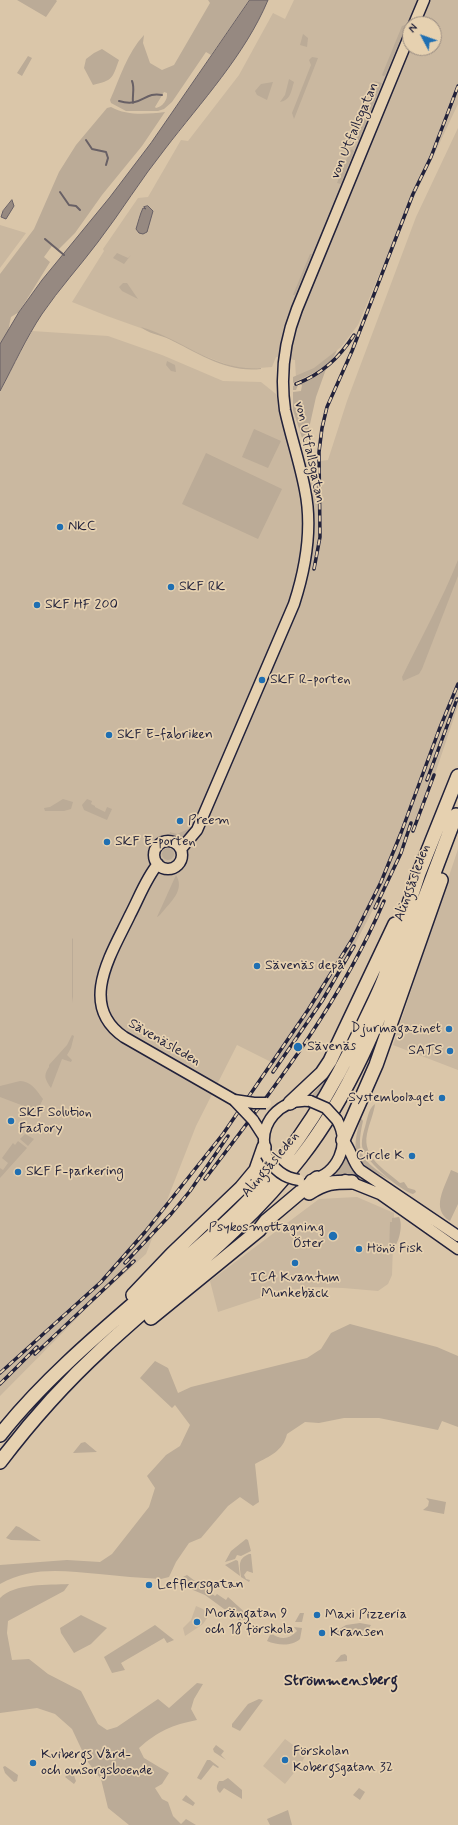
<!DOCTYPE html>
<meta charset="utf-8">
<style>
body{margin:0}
#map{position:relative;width:458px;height:1825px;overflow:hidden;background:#dac6a9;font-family:Mynerve,sans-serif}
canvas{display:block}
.north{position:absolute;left:402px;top:16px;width:40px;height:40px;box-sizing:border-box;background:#e6d1b0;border:1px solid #988b81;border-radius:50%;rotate:311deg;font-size:11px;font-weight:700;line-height:16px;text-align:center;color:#22223b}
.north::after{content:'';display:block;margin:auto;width:14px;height:18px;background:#1f6fb2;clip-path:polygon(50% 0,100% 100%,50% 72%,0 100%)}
</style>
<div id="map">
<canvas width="458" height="1825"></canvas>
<div class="north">N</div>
</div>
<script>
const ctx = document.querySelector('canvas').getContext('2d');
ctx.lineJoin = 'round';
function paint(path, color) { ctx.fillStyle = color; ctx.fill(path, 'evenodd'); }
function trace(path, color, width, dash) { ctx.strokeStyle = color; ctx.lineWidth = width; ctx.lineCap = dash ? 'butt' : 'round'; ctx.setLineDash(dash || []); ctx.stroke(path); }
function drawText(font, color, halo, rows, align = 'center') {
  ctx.font = font + ' Mynerve,sans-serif'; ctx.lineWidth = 3.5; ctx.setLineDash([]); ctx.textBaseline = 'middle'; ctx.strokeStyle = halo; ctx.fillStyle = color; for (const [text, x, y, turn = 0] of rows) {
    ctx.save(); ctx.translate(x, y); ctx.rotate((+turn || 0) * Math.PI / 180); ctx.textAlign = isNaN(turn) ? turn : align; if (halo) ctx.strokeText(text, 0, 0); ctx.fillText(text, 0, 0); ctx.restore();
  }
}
paint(new Path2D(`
 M294,0H458V104L392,244L358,325L341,347L314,369L296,378L295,360L276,357L272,367L246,369L231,366L202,355L163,336L107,316L72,302L104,251L103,249L138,198L148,197L181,140L188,141L239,75L273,13L285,19ZM410,24H434V48H410Z
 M458,128V706L436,771L391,875L354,946L319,1002L277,1065L237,1045L196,1126L146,1254L93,1302L0,1396V391L32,331L108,336L162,355L223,381L261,382L276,394L297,464L328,460L347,401L416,217Z
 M0,225L26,233L0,268Z
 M458,849V1070L393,1045Z
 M357,1197L394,1213L392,1275L388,1284L378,1291L343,1288L311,1287L278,1292L218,1312L210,1281L319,1199Z
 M196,1606L203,1609L209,1615L203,1624L185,1636L183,1628L191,1620Z
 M285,1739L304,1753L302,1755L305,1756L301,1764L285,1784L263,1766Z`), '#cab8a0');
paint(new Path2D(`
 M17,0H56L57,1L46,17Z
 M208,0H250L211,55L206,52L172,102L164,109L158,111H126L111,103L110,100C120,78 127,53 144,35L143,43L150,63L162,70L174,65L210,3ZM164,92L167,93C168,100 162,107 156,108L155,107Z
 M405,25L406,26L385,76H383L382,75L402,26Z
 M303,34L308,38L307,47L300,45Z
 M102,49L119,60C112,79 113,80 93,85L84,68L86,59L94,53Z
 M28,56L32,58L22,76L17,73Z
 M312,57L318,58L294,119L292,113L311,65L309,60Z
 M289,79L294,82C291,91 291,100 280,102L285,95Z
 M374,81L382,83L359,140L356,142L355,141L378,84Z
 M273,82L267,100L257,95L255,91L261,84Z
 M111,107C127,116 147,114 165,112L142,146L102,195L75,233L58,250L52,246L44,257L50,262L19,312L11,317L8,331L0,344V274L34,229L59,172L76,145L107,108Z
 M352,149L354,151L341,184L337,183L350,151Z
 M117,253L128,258L131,255L124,264L113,258Z
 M310,254H312L295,295H293Z
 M123,283H127L138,299L122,291L119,287Z
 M141,327C182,339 216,372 261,368V369C226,373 198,353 169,339C160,335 147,333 141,327Z
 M337,350C331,367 309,375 293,383V377L314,368Z
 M167,361L175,365L176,372L171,371L166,365Z
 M326,369L316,397L306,442L304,444L293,410V392L301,391L302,385H298L296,390H293V386L307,381Z
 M254,429L281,441L268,468L242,457Z
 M206,453L282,489L258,539L182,504Z
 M458,560V576L422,669L419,674L403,681L402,677C421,638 442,600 458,560Z
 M63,799L73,802L71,809L64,811H45L44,808L50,807Z
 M87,799L92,801L91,804L95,806V807L105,812L107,807L112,809L107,820L84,810L82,805Z
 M191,828C189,836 181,838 174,839L169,836L170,832L177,834Z
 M162 854a6 6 0 1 1 12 0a6 6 0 1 1-12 0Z
 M176,875C184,888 174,899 165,909C162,912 160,916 157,917Z
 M73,938V996L72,1003V939Z
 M372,976H375C360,1018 341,1060 318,1098L311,1096L329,1077L327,1073L336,1058Z
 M72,1035L74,1036L71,1048L67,1055L72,1060L71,1062L62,1059L51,1088C45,1079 43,1076 49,1067V1065L67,1045Z
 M20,1081C31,1081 37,1091 43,1099L37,1111L0,1097V1086Z
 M375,1104C374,1113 369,1124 367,1134C362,1157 385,1170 400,1183L404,1182L408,1188L415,1190L416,1192L413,1194C401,1191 367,1162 363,1150C360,1142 364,1131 366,1123C368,1116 369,1108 375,1104Z
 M361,1118L363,1121C355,1156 362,1159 390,1180C356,1163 349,1156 361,1118Z
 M25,1134L34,1139L28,1146L20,1139Z
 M18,1141L27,1148L0,1178V1168L3,1170L8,1163L2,1158L13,1143L15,1145Z
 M345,1154L351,1165L377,1186L360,1179L335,1176Z
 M451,1170L458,1173V1204L450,1221C430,1209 445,1187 451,1170Z
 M399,1217C404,1226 398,1248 389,1253L390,1222H392V1218Z
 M350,1324L437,1347L458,1356V1427L442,1421L438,1430L379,1418H344L319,1423L305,1422L287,1434C283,1451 270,1456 255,1464L259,1502L253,1506L240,1497L228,1506L201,1538L189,1543L176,1562L169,1577L161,1579C140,1578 120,1576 99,1574C64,1571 32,1566 0,1584V1565L67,1560L100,1562L112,1554L149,1507L155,1488L147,1476L166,1455L180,1446L190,1425L175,1405L172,1408L140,1378L155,1361L168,1368L178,1393L191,1387L307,1358L321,1349L331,1333Z
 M85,1442L97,1452L73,1453L81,1443Z
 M426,1498L446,1502L444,1514L423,1510L428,1506L429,1501Z
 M16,1526L19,1527L41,1541L11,1540L6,1538Z
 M246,1539L248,1540L251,1551L241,1556L237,1555L235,1559L225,1562L231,1551Z
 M249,1554H251L253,1573L247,1571L244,1575L246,1579L250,1580L249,1582L241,1577C240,1566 237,1559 249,1554Z
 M236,1560L238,1561L240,1576L225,1565Z
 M187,1575L215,1596L217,1594L226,1600L228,1597L249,1616L244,1620H239L205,1595L181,1585V1578Z
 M69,1584L64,1591L8,1621L7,1633L12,1660L29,1659L48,1674L81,1691L98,1724L107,1730L117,1727L158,1699L169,1708L197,1683L203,1684L194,1699L191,1709L197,1720C172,1725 158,1731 139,1748L144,1758L169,1773L162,1784L155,1788L162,1799L168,1802L173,1816L181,1824L186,1819L196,1825H129L108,1808L101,1779L87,1761L72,1729L55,1714L37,1708L0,1713V1598C14,1583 49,1585 69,1584Z
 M300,1613H304L302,1622H295Z
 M81,1615L107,1628L91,1644L74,1653L61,1633L60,1628Z
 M360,1623L371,1625L368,1630L333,1633L346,1625Z
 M155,1625L174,1640L167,1643L164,1638L121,1663L125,1670L112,1673L104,1657Z
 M294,1627L302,1628L300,1639C291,1647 277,1645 267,1641L271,1633C280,1640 289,1640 297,1631Z
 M345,1654L347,1656V1661L335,1662L341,1655Z
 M259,1699L263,1700L240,1731L232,1727V1724L248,1704Z
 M216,1745L224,1751L221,1755L226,1760L214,1752L213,1749Z
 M207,1760H210L219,1767L218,1768L213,1765L201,1780L197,1778Z
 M5,1766L18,1775L17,1781L14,1782L5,1773L3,1767Z
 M72,1770L76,1781L74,1784L65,1777Z
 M228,1778L242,1790V1799L224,1788L220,1793C215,1789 217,1785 219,1781H223Z
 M359,1788L365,1792L360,1800L353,1795Z
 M186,1795L195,1803L193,1806L182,1800Z
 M288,1810L292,1825H270L267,1819Z`), '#bbab97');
const water = new Path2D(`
 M250,0H268C245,55 201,102 165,149C141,179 121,212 98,242C80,266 59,289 42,314C26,338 14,365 0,391V344L19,312L42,280L110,197L151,143Z
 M12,200L14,206L6,219L1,217L3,211Z
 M148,206L153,211L147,232L143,234L139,233L136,229C138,223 140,214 143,208L146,209L144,207Z`);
paint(water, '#968981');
trace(water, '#686065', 1);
trace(new Path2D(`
 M132,81C135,88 132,95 133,103
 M119,101C142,108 144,91 162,95
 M86,140L92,149L106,152L108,158L106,165
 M60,192L69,205L76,206L80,210
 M45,239L64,255`), '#686065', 2);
const secondary = new Path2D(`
 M414,24L424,0
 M154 855a14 14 0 1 1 28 0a14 14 0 1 1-28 0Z
 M181,849L197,830L294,604C306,567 313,529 305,490C300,463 291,437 285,410C280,375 284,342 297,309L410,34
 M158,864C146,878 139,898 130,915C112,953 77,1005 124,1037L234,1100
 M253,1120L264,1137
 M343,1140C351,1149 352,1161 360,1170L458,1236
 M266,1153C257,1124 280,1098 310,1101
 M311,1180C338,1174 351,1144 337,1120
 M345,1180L380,1194L458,1249`);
const highway = new Path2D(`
 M417,878L458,776
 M290,1103L322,1073L330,1061L395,924
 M343,1140L376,1065L441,880
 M309,1193C326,1182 333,1182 352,1182
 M133,1295L172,1254L241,1188L256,1170L264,1147
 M151,1318L259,1230L266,1221L317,1178
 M0,1435C51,1370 123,1314 185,1259C207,1240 229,1221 249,1200C298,1146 332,1091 363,1025C370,1010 378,995 384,979C397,943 408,906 420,870
 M0,1462C31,1421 65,1383 103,1348C170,1286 245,1230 301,1157C350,1094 379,1021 406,948C423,903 439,859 456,815`);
trace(secondary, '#22223b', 13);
trace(highway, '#22223b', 16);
trace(secondary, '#e6d1b0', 10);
trace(highway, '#e6d1b0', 13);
const rail = new Path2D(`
 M296,384C322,374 339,358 354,335
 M314,569L320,537L319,452L322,428L327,407L352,351L413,194L431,157L458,86
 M427,780L457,699
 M413,831L434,775
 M375,908L401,853L411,823
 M273,1072L322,1001L354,946
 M205,1179C272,1091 340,1004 384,901
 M125,1263L171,1214L190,1191L228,1136
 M35,1354L134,1261
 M0,1373L101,1282L145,1232L223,1134L308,1010L353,938L381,882L401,833L439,730L458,684
 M0,1384L37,1347`);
trace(rail, '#22223b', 3.5);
trace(rail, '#e6d1b0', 2, [6]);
const secondaryBridge = new Path2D(`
 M234,1100L254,1103H266
 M234,1100L253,1120
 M310,1101L326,1108L337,1120
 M266,1155C273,1169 284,1178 299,1180`);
trace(secondaryBridge, '#22223b', 13, []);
trace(secondaryBridge, '#e6d1b0', 10);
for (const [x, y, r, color] of [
 [60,527,4,"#1f6fb2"],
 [171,587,4,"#1f6fb2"],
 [37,605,4,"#1f6fb2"],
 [262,680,4,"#1f6fb2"],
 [109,735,4,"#1f6fb2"],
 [180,821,4,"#1f6fb2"],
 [107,842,4,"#1f6fb2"],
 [257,966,4,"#1f6fb2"],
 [449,1029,4,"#1f6fb2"],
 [298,1047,5,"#1f6fb2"],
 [450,1051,4,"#1f6fb2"],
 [442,1098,4,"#1f6fb2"],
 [11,1121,4,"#1f6fb2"],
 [412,1156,4,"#1f6fb2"],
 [18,1172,4,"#1f6fb2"],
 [333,1236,5,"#1f6fb2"],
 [359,1249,4,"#1f6fb2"],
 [295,1263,4,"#1f6fb2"],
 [149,1585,4,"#1f6fb2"],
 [317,1615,4,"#1f6fb2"],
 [197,1622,4,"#1f6fb2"],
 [322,1633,4,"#1f6fb2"],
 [285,1760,4,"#1f6fb2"],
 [33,1763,4,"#1f6fb2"]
]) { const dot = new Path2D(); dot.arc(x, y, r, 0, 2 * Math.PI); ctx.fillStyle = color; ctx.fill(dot); trace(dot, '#e6d1b0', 1.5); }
drawText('14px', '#22223b', '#e6d1b0', [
 ["von Utfallsgatan",355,131,-67],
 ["von Utfallsgatan",309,452,78],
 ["Alingsåsleden",413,883,-70],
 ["Sävenäsleden",164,1043,30],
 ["Alingsåsleden",271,1165,-50]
]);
drawText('14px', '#22223b', '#e6d1b0', [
 ["NKC",68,527],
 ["SKF RK",179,587],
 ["SKF HF 200",45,605],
 ["SKF R-porten",270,680],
 ["SKF E-fabriken",117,735],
 ["Preem",188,821],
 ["SKF E-porten",115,842],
 ["Sävenäs depå",265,966],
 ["Djurmagazinet",441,1029,"right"],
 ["Sävenäs",307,1047],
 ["SATS",442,1051,"right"],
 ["Systembolaget",434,1098,"right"],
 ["SKF Solution",19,1113],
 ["Factory",19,1129],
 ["Circle K",404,1156,"right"],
 ["SKF F-parkering",26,1172],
 ["Psykosmottagning",324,1228,"right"],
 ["Öster",324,1244,"right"],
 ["Hönö Fisk",367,1249],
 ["ICA Kvantum",295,1278,"center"],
 ["Munkebäck",295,1294,"center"],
 ["Lefflersgatan",157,1585],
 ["Morängatan 9",205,1614],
 ["och 18 förskola",205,1630],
 ["Maxi Pizzeria",325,1615],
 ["Kransen",330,1633],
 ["Förskolan",293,1752],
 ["Kobergsgatan 32",293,1768],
 ["Kvibergs Vård-",41,1755],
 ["och omsorgsboende",41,1771]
], 'left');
drawText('bold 16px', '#22223b', '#e6d1b0', [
 ["Strömmensberg",341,1682]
]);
</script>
